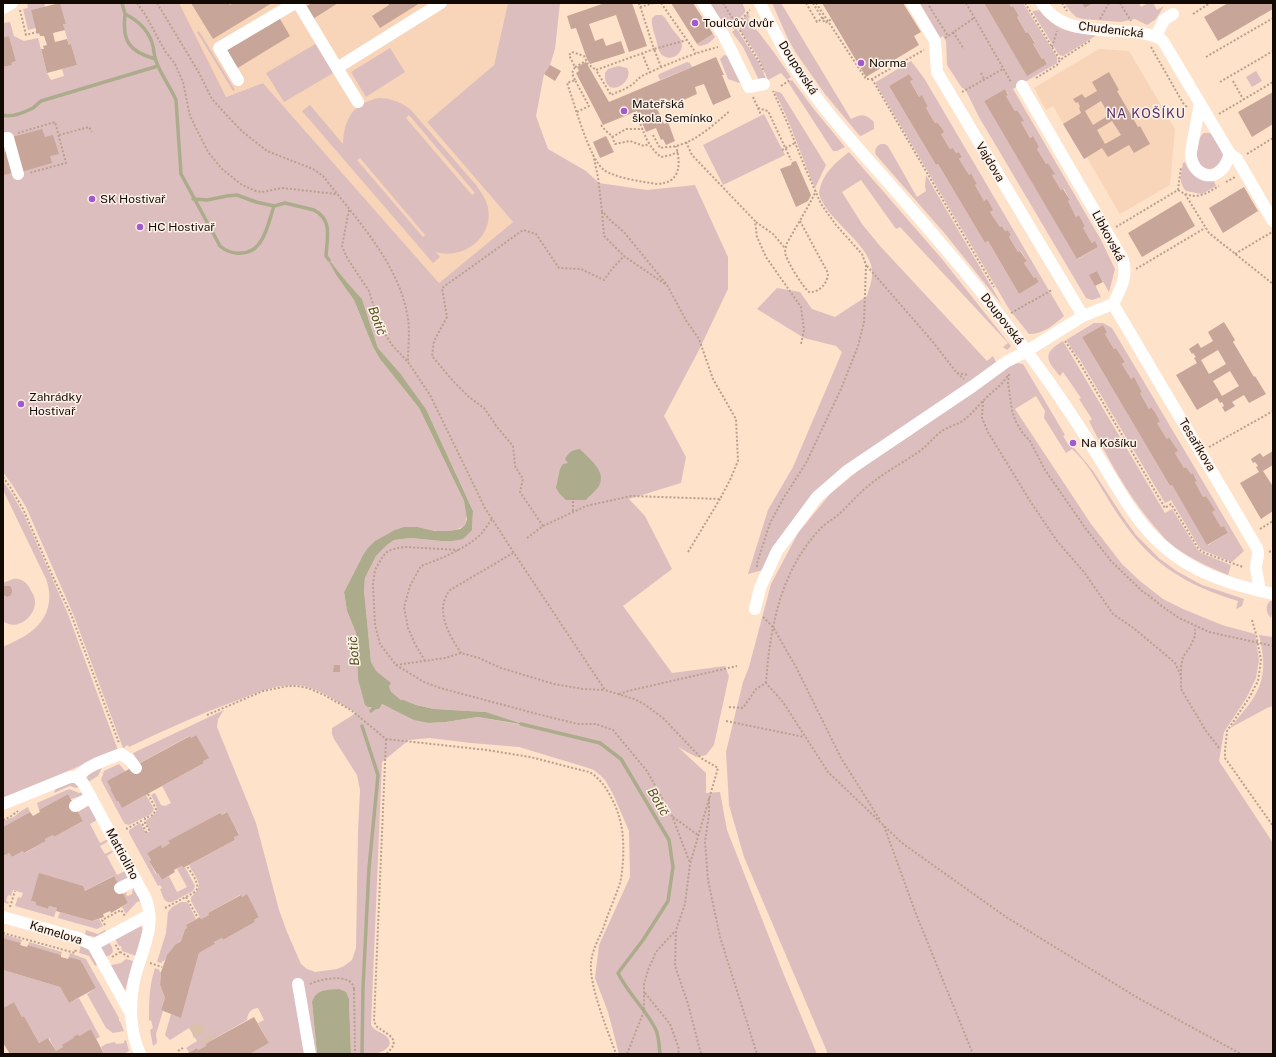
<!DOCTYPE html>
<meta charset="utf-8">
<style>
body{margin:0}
#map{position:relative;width:1276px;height:1057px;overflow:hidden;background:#fee2ca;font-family:"Public Sans",sans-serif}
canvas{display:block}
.frame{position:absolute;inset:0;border:4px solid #120903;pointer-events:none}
</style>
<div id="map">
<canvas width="1276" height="1057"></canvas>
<div class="frame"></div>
</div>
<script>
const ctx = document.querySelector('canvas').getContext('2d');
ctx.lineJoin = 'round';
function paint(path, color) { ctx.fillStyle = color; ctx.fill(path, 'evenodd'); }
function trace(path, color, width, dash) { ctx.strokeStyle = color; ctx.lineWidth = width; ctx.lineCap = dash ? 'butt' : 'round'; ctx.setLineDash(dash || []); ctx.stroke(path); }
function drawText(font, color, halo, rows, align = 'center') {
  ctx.font = font + ' "Public Sans",sans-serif'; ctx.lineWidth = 3; ctx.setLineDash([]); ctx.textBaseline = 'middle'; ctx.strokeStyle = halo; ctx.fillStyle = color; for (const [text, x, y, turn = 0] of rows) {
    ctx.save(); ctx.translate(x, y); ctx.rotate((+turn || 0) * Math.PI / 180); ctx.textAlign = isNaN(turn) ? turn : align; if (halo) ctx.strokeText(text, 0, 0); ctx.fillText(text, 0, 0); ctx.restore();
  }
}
paint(new Path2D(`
 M170,3H508L494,65L427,122L513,222L439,283L263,83L226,97Z
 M1099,49L1129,51L1175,129L1170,185L1120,214L1087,158L1084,159L1053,106L1046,110L1034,88Z`), '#f8d5b8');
paint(new Path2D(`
 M27,3H44L45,7L31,10L36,28L28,30L23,9L28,8Z
 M60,3H179L226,97L263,83L439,283L513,222L427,122L494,65L508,3H560L555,49L550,65L544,74L536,116L548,149L586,171L599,183L647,190L695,185L728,257V289L699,350L664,416L686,457L681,483L629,499L645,516L672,569L623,606L672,673L725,666L729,676L714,745L706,755L696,757L678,747L706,773V793L720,792L727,830L784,975L817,1054H619L608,1012L595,978L599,945L630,877L629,831L613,794L605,780L600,775L594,770L585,767L519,747L471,743L430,738L409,740L382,762L371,1025C376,1034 389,1032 390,1044C384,1057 363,1054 351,1054L349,999L314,997L312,1002L317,1054H312L300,980L293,981L295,986L308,1054H250L269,1043L258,1023L264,1020L258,1008C250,1009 248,1013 247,1020L205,1044L206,1046L198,1050L197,1048L189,1052L186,1048L197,1041L189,1028L170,1040L165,1035L171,1014L181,1017L199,953L215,944L214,942L222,938L223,940L255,922L254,920L259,917L247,895L242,897L240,895L208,913L209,915L201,919L191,901V897C206,885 196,879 189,865L235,840L234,837L239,834L226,812L222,815L220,813L169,841L170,843L162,848L160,846L147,853L151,860L149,861L156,874L158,873L162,880L169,876L177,892L187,887L177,869L182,866L183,868L185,867L195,886L193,891L172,902C164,904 163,896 160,889L162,888L160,885L158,886L129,833V830L140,823L146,833L150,831L146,823V820C161,812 158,808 151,795L155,793L161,805L165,806L171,803L162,786L204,763L196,735L191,738L189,736L138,764L133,753L224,710L218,719L217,727L256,823L279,910L287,932L301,964L307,969L315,972L337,969L344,966L352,960L356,948L358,832L360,790L357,775L334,739L332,734V728L353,715L355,712C337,702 318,687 297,685C274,684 253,694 233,702C197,715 163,731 129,747L128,745L123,748L74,616L26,507L13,486L3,472V67L11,65V63L16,61L9,36L4,37L3,36V23L10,22L14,36L24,41L38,38L47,73L51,80L64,76L62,69L77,65L71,44L69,45L63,24H66ZM328,259L346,281L362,299L378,348L400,373L426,409L473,511L472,530L441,541L411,538L394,540L387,545L376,556L365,578L364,590L371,662L375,671L390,683L389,686L390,692L401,700H404L416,705L434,709L486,712L522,725L478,717L446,722L429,723L386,706L382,704L358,679L356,633L347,611L344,592L362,557L418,527C434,531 451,535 465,525L467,515L464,501L419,408L380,359L373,347L354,300L336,275Z
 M708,3H742L745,9V12L732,27L730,23L723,27Z
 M772,3H781L851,119C862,114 864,113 874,122V129L861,136L859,135L825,94L796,53L788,39Z
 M920,3H984L1027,75L1047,63L1044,58L1042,59L1033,44L1035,42L1028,32L1026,33L1017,17L1019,16L1013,6L1011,7L1009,3H1023L1057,57V63L1013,89L1101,240L1115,269L1109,292L1097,271L1090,275L1101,297L1092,300L1086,298L979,117L966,91L963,88H962L947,65L946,41L943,36L940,38ZM1005,89L1008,94L1006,96L1015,111L1017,110L1023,121L1021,122L1030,138L1032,136L1039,147L1037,149L1046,164L1048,163L1054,173L1052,175L1061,190L1064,189L1070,200L1068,201L1076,217L1079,215L1085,226L1083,228L1092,243L1095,242L1098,247L1078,259L984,101Z
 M1064,3H1082L1086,8L1094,3H1139L1141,7L1148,3H1153L1157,10L1164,6L1156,19L1147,25L1135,19L1121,22L1083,19L1076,17L1071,12Z
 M1041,10C1056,32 1072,33 1097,35L1063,56L1059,55L1032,11Z
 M748,13L750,17L748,18L754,30L756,29L773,51L791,77L787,80L781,73L768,80L757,55L737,26Z
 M656,15H662C666,18 668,23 671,27C674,32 678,35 681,40C686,52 671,64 661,54C658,50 657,44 656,39C654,32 651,25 652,18Z
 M736,28L759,63L767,81L760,82L743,47L732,32Z
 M199,31L235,90L233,91L197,32Z
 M713,34L715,37C710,43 707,45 699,46L697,44Z
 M317,43L335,72L284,102L266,73Z
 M390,48L405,72L366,97L351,72Z
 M724,55L729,56L742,81L739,83L728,79L720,59Z
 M911,61L924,78L1064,316C1055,324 1042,335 1029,334L1009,309L876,84V82ZM909,74L912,80L910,81L919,97L922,96L928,106L926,108L935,123L937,122L941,127V134L950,149L953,148L956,153L959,152L962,157L959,159L969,175L971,173L977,184L975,185L984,201L987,200L990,212L1000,227L1002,226L1005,231L1008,230L1011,235L1009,237L1018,252L1021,251L1027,261L1024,263L1034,278L1036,277L1039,282L1019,294L988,241L985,243L938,164L936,165L889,86Z
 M687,62L690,63L692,67L660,80L658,76L659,74Z
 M618,66L627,68C636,83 603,101 605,73L608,69Z
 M1256,71L1262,81L1252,87L1246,77Z
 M792,80L813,108L845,147L837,151H833L788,82Z
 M774,91L779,92L782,94L826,165L815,188C801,156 791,122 774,91Z
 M379,98C391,98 400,102 410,109L477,186C481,193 487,200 488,208C494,238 462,260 436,252L440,257L433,263L302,111L310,105L343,144C344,119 353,103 379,98ZM409,115L475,193L472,195L406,118ZM360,158L425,235L423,237L357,160Z
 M764,114L785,155L723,185L703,145Z
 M1204,133C1207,133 1209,132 1211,134C1215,137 1222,151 1223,156L1218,167C1215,168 1212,169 1209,169C1193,168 1194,140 1204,133Z
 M881,144H885L888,146L917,197L926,191L925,186L926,175L1002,305L946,235L876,155C874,150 876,146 881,144Z
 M849,152L942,259L1011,346L1007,350L1003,347L1008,343L900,227L896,229L861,180L842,192L862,224L880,246L987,361L993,356L996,362L995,365L825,485L763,570L748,574L768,510L793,467L842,352L836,346L804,338L757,309L777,288L800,292L812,309L835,317L867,296C869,289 872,281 872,275C875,246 827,222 819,194C821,175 835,163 849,152Z
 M1185,162C1190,175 1200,183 1214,181L1216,186L1202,194L1186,191C1178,181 1181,175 1183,163Z
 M1094,323H1103L1112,328L1244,551L1232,562L1202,550L1199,547L1171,500L1165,503L1079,358L1076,355L1066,340ZM1103,325L1107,332L1105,334L1114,349L1116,348L1125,362L1122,364L1131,379L1134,378L1142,392L1140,393L1149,409L1151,407L1160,422L1157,423L1167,439L1169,437L1177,451L1175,453L1184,468L1186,467L1191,474L1193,473L1197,480L1195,482L1203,497L1206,496L1214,510L1212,512L1221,527L1224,526L1228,533L1208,545L1172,485L1170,486L1082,337Z
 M1063,341L1165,513L1172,509L1197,549L1201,553L1231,565L1228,575C1206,566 1185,556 1167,541C1162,536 1158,530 1153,525C1127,494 1107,457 1089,421L1092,419L1079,399L1081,398L1079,395L1063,372L1060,376C1045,359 1043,353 1063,341Z
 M1016,363L1023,364L1065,435L1063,436L1068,444L1070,443L1093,471L1123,517L1136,535L1160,559L1178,572L1202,585L1244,599L1242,606L1236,609L1238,601C1186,585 1152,565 1121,519C1108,501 1098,480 1085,463C1081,458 1077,453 1072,449L1066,453L1044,418L1045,411L1036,396L1015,409L1091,524L1122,564L1140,581L1163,599L1183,609L1222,625L1255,634L1259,660L1256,678L1247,697L1224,732L1219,761L1273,843V1054H828L744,857L729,805L726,752L743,682L749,667L771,584L798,533L830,494L865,465L911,435L1002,369Z
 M3,481L12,494L24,515L68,614L118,750L3,798V647C13,642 25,637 33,630C49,617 53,598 46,579L3,490Z
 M13,579C20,578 25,581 29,587C31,591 35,596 35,601C36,617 16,632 3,621V595L7,597C15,595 13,585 5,586L3,583Z
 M1270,601H1273V609L1271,618C1266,613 1265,606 1270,601Z
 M1259,635L1273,637V706L1267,708L1230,728C1240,715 1253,702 1259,687C1266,671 1263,651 1259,635Z
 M119,764L125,771L110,789L117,802L118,801L122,808L146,795L154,809L151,814L129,825L125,824L123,821L101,780L104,771Z
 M102,768L98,776L88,782C84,772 95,770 102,768Z
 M69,783H75L79,787L76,788L70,786L54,793L56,788Z
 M69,789L79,793L82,792L84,795L71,799L68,794L39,810L37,803Z
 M88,806H89L97,820L90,824L100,843L108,839L107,842L100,846L105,854L111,851H114L107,856L117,875L125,871L129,877L119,886L113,876L85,891L82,886L31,901L36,902V905L48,909L49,906L57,908L54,917L15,906L18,897L21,898L23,893L13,890L11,896L8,895L6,901L9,902L8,904L3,902V856L9,853L12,857L23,851L25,853L46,841L45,839L53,835L54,837L83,821L78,812Z
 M28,807L30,812L3,827V821L14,817L21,811Z
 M133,888L141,901L137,902L126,914L122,907L128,903L123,894L127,892L126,895L128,896L132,894Z
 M181,902H186L188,903L196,919L186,925L187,928L185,929L181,941H180L171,950L164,961H162V963L157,962L166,933L168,912L172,907Z
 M60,912L92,921L99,919L103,926L97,929L58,918Z
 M140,925L143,929L136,956L122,951L121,946H119L114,937Z
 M86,930L98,934L105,930L107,933L95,937L85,935Z
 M3,934L22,940L21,943L3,938Z
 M108,940L112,947L113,952L110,955L103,958L100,948Z
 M29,942L62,952L61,955L28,945Z
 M81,945L89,949L98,964L95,966L89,956L79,953Z
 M70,953L86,959L119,1018V1021H120L124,1031L113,1033L106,1028L87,994L96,988L82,962L69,957Z
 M126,959L133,961L125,991L107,966L121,963Z
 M155,968L160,970L159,971L161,972L160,985L165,998L161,1010L163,1011L156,1034L157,1043L153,1046L150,1030L153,1028L151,1020L149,1021C149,1002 149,986 155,968Z
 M3,970L60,987L69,1003L79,998L100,1037L96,1039L91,1029L79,1036L78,1034L74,1037V1038L63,1047L56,1051L49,1038L39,1043L24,1016L22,1017L14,1002L3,1008Z
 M126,1040L129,1051L124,1054H104L101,1047L106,1044L115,1042L116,1044L124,1043V1041Z`), '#ddbebe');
paint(new Path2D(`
 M326,256L346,281L362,299L378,348L400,373L426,409L473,511L472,530L463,539L452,541H441L411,538L394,540L387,545L376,556L365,578L364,590L371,662L376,671L391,683L389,686L391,692L401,700H404L416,705L434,709L486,712L525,725L478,717L446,722L429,723L414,720L382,704L379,709H376L371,713L369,711L372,707H368L365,705L358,679L356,633L347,611L344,592L362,557L367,549L375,541L395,530L404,527H418L435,531H449L460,529L465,525L467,519L464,501L419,408L380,359L373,347L354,300L336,275Z
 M580,449C589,459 607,471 599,486C596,491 590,495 586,500H566L559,493L556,488L560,469L563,464L568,463L565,459C569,452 572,450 580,449Z
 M339,989L346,992L349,999L351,1054H317L312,1002C316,989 327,990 339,989Z`), '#acac8d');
trace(new Path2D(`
 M122,3L125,14C139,21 149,30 153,46C154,51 154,56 156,61C161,75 170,86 176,100L181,174L220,246C226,251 233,254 241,253C264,253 268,223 274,206L285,203L314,210C333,220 327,238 326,256L329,260
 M125,14C122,42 129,51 155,59
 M3,115C11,118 25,112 33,108C36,106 38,103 41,101L158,66
 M193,199L207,200L227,196L237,195L256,202L274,206
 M521,724L600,743L621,759L669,840L673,867L668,901L643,940L618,973C628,994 646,1009 656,1030C659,1037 659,1046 660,1054
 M362,1054L363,988L369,868L378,775L362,726`), '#acac8d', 3.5);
paint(new Path2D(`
 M60,3L66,24H63L65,30L53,33L55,42L67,39L69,45L71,44L77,65L47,73L41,49H44L43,46L47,45L44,36H40L39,33L37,34L31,10Z
 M191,3H229L230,5L233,3H272L213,39Z
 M312,3H338L313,19L305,7Z
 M388,3H420L380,28L372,16L389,5Z
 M605,3H632L647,46L629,52L616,15L589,24L595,41L603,38L606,46L621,41L625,53L590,64L587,59L576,28L571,29L567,16Z
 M671,3H693L713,34L697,44Z
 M822,3H903L921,32L914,36L919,45L866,77Z
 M984,3H1009L1011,7L1013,6L1019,16L1017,17L1026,33L1028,32L1035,43L1033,44L1042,59L1044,58L1047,64L1027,76Z
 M1082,3H1094L1085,8Z
 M1228,3H1273V9L1218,41L1204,17Z
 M277,14L290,36L236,69L223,47Z
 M3,34L4,37L9,36L16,61L11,63L12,65L3,67Z
 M716,57L724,75H722L731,97L713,105L704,84L695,87L697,94L670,106L667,99L655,104L664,124L668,122L675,141L666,145L663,139L661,140L656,128L646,132L637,111L603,125L576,73L579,71L577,67L586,62L609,102Z
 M550,65L561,71L555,81L544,74Z
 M1109,72L1119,90L1117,91L1138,127L1140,126L1150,144L1134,153L1129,145L1108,157L1102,148L1084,159L1063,124L1081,113L1079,108L1080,107L1078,102L1076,103L1073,99L1082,94L1085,98L1097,91L1092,82ZM1101,101L1109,115L1093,125L1085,111ZM1112,121L1121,135L1105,144L1097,130Z
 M909,74L913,80L910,81L919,97L922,95L925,101L928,106L926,108L935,123L937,122L941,127L944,132L941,134L950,149L953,148L956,153L959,152L962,157L959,159L969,175L971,173L977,184L975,185L984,201L987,199L993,210L990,212L1000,227L1002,226L1005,231L1008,230L1011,235L1009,237L1018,252L1020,251L1027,261L1024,263L1034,278L1036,277L1039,282L1019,294L988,241L985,243L938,164L936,165L889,86Z
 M1005,89L1008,95L1006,96L1015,111L1017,110L1024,121L1021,122L1030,138L1033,136L1039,147L1037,149L1046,164L1048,163L1055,174L1052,175L1061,190L1063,189L1070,200L1068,201L1076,217L1079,215L1085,226L1083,228L1092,243L1095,241L1098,247L1077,259L984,101Z
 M1273,92V124L1252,137L1238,112Z
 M42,129L45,137L53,135L59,154L50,156L52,163L21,172L12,137Z
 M606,136L614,152L600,158L593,142Z
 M6,151L12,173L3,175V152Z
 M796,161L811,195L808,201L796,207L780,169L791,165L792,162Z
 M1244,187L1258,211L1223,233L1209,208Z
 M1181,201L1195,226L1142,257L1128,233Z
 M1097,271L1103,282L1095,286L1089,275Z
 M1224,322L1235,340L1233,342L1254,377L1255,376L1266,394L1249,403L1244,395L1232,402L1235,406L1225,412L1222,407L1224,406L1222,402L1220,403L1217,398L1197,410L1176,375L1197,363L1194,358L1196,357L1193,353L1192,354L1189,349L1198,343L1201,348L1213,341L1208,332ZM1218,350L1226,364L1209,374L1201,360ZM1230,371L1239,386L1222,396L1213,381Z
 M1103,325L1107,332L1105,334L1114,349L1116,348L1125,362L1122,364L1131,379L1134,377L1142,392L1140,393L1149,409L1151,407L1156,414L1160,422L1157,423L1167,439L1169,437L1178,451L1175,453L1184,468L1186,467L1191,474L1193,473L1197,481L1195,482L1203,497L1206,496L1215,510L1212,512L1221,527L1224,526L1228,533L1207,545L1172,485L1170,486L1082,337Z
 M1273,451V465L1263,471L1272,485L1273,484V511L1261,519L1240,483L1259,472L1256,467L1258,466L1255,462L1253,463L1251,459L1260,453L1263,457Z
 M3,583L5,586H10L12,589V593L10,596L7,597L3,595Z
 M334,665H340V672H333Z
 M196,735L209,758L203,761L204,763L122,808L118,801L117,802L110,789L111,788L107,781L190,736L191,738Z
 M68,794L83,821L54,837L53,835L45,839L46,841L24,853L23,851L12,857L9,853L3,856V827L30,812L33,816L40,812L39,810Z
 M227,812L239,835L234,837L235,840L183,868L182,866L174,870L175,872L162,880L158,873L157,874L149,861L151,860L147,853L161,845L162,848L170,843L168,841L220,813L222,815Z
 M39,873L83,886L85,891L114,876L128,903L111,913L110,911L103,914L104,917L92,921L56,911L57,908L49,906L48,909L36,905V902L31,901Z
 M247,894L259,917L254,920L255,922L223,940L222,938L214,942L215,944L199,953L181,1018L161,1010L165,998L160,985L161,972L167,955L175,945L181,941L185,929L187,928L186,925L200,917L201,919L209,915L208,913L241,895L242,897Z
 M3,938L21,943L20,945L27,947L28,945L61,955V957L68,959L69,957L80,960L83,964L96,988L69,1003L60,987L3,970Z
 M14,1002L22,1017L24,1016L39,1043L48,1038L56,1051L63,1047L62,1045L74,1038L73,1037L78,1034L79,1036L91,1029L104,1054H10L3,1043V1008Z
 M254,1017L269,1043L250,1054H186L197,1048L198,1050L206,1046L205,1044Z`), '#c8a599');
trace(new Path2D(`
 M192,1032L199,1030L203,1033L209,1042`), '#dbc1ac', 12, [12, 6]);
trace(new Path2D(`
 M137,3L146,16L165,51L175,64L183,82L190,116L208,152L222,169L242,185L256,191L262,192L282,188L336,194
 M157,3L198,71L212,99L233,122L243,132L267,151L313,169L323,176C356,219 400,264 408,319C410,333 408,348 408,362
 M639,3L654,49L596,70L611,95C617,92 624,90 630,86C635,83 637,79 642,76C667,64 691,54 718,47
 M661,3L696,53
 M723,3L760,63L764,72
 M806,3L817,22L825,17
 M813,3L825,23L832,19
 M816,3L866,79H872L924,50
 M966,3L1011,82
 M1025,3L1060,60
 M1062,3L1067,11
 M1120,3L1131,21
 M929,6L948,36
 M640,7L654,3
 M20,10L26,35L37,32
 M1193,14L1210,3
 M1100,19L1109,3
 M733,28L750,10
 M953,32L964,49
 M945,38L974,18
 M1052,47L1057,31
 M1151,47L1183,103L1188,108
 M642,53L650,73
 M1206,57L1273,18
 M575,67L586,61
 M661,67L654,49L687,40
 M981,73L984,79
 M1036,78L1057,65L1060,60L1091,40
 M872,79L994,287
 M575,80L572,73L575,67L569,55L572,52L584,56L588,64L596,70
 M1233,81L1243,99
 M1220,82L1273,51
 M781,86L790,80
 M962,92L1003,69
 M753,97L758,108L768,111L791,160
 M758,108L761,115
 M577,112L589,106L575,80L567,83C574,102 589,159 604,170C615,178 644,182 657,184C681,183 681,164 676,146
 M1219,114L1273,82
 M633,115L635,116L638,118C644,133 648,147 661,157L671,155L678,152
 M601,125L606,131L612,136L615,144L630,141L644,146L649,144
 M18,133L55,122L66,163L29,173
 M59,135L89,127L92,132
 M653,135L660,148C665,147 671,147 676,146C697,141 714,124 730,111
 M612,137L626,129H643
 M686,142L692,155L755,221L757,237L766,257L801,307L804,330L801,344
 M782,150L795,143
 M1247,154L1273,138
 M1226,182L1235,177
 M1178,190C1195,201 1204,195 1219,186
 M1185,194L1209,233L1273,284
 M349,210L342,246L347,258L369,291L379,323L385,334L392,345L408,362L430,395L485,508L514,553L605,690L634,699L644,704L663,718L701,758L718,768L690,864L685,904L676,930L675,966L688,1004L701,1054
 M602,212L604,236L624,256L665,284
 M800,221L828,273C828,283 819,293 809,292C802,286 789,264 786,256C784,251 786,247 787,243L810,203L816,191
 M756,222L773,234L785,248
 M1116,227L1178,190L1181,167
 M1235,254L1272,232
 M867,266L933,342L956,372L964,379
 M1136,269L1205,228
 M1011,313L1052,290
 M1065,341L1078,360L1165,508L1171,504L1198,548L1202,552L1243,567
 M957,373L968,375
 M1009,374L1008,383L1012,410L1015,420L1022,432L1030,441L1045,470L1086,529L1111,561L1143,592L1148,595L1163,607L1179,618L1209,632L1273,646
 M983,401L982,418L988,432L1030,501L1057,541L1084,572L1113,614L1132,627L1160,650L1175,663L1181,676V689L1206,731L1220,749
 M1209,447L1273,411
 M3,477L10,487L23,509L53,577L71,614L119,743
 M573,497V511
 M543,526L520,492L523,479L515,466L513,446L497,427L484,408L469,397L453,381L432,356L434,341L447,317L442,288L523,230L536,234L559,268L581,269L604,280L612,269L624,256
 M1260,529L1273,521
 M527,538L543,526L586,506L631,496L720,499L730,480L738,461L736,419L713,379L699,339L687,322L667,285L624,232L611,221L602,211L598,177L593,154
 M459,550L405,547L397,548L388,551L383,556L375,570L373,584L375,625L380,644L396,665L424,682L440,688L541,715L578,724H596L613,730L647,771L672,816L690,863
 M688,552L720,499
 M1269,552L1273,550
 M757,567V563L770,523L783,499L806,463L841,389L858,346L864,322L866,265L862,254L836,225L821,204L804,165L787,122L773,91
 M763,617L773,627L797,669L841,758L880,820
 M1252,620L1256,634L1261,660L1258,681L1249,698L1227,731L1225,751V758L1273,826
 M461,653C449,635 434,610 450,590L513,553
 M425,661L415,644L408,628L404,607L410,586L421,566C442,558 464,550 481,534C485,530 488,524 492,519
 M396,665L445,658L461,653L479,658L501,668L554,684L583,689L605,690
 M1181,675V667L1183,657L1190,647L1195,636V629
 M766,683C770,626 781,569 822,527C827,522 834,519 839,514C849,505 857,495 867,487C883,473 901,464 917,453C927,447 933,437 942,431C948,427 955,425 961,422C970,416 976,408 983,401C991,392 1002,386 1008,375
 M619,694L628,691L737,666
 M729,707L743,708L756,689L766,683L783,702L828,772L902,843L1006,917L1138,998L1241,1054
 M207,715L263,691L288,686H297L308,688L324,695L351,710L386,739L487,750L530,757L589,772C601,778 608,791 614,803C623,823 624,839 623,862C622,869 622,876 620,883C615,898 608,913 603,929C598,940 592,951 591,963C589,986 608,1031 616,1054
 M726,721L804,737
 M386,739L374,1021L376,1026C386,1034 404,1039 386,1054
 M709,798V814L705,842L708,880L720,937L757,1054
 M673,817L698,835
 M3,820L10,817L18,811
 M884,826L916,914L973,1054
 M126,829L141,821L146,832L149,830L145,823V818L153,815L156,809L148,794
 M186,897L198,918
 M10,907L15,891
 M165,908L195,892C202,885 191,873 187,866
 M105,925L102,920L121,910L125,916
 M3,933L75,953L76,949
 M120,952L129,957
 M112,957L120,952L115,944
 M150,963L162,967
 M310,984C320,979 352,972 354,989H355
 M354,989L355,1054
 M645,993L670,1024L679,1049L678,1054
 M178,1051L183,1048
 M3,1053L4,1054
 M627,1054L644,1011V984L648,970L656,952L675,931`), '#b7a18e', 2, [2, 2]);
trace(new Path2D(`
 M298,3L337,68L441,3
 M703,3L724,36L749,87L764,84
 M760,3C770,23 780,44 792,63C821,108 858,148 893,188C940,242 986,295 1028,353C1053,386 1076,421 1098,456C1117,486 1134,520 1161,544C1192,573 1232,585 1273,594
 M912,3L935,41L937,72L1083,316
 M1042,3C1061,36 1109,28 1141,33C1149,35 1156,35 1163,41L1230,154C1228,160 1226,166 1221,170C1207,184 1189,168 1191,152L1200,103
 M3,8L12,3
 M1156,36L1164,20L1173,14
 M337,68L358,102
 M238,80L219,48L295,3
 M3,139L8,138L18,174
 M1230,154L1237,159L1273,221
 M1113,304L1257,548C1260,557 1256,559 1256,567C1256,575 1260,582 1259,591
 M755,609L760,588L777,551L817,497L847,471L973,386L1006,362L1027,351L1083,316L1113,304C1120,290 1128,277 1123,260L1022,86
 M77,777C88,765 106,760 121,754L130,760L136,768
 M3,804L70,777H77L83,783L145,897C158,926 140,953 134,981C129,1004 130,1032 140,1054
 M75,806L91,797
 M120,888L136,880
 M3,917L78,938L93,945
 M93,945L130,1012
 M93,945L149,915
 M298,984L310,1054`), '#fff', 12);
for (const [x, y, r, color] of [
 [695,23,4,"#a259cc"],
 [861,63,4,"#a259cc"],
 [624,111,4,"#a259cc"],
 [92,199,4,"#a259cc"],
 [140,227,4,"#a259cc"],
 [21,404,4,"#a259cc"],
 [1073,443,4,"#a259cc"]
]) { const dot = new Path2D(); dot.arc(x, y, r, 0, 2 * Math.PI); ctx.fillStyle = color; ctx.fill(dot); trace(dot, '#fef2e9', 1.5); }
drawText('12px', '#120903', '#fef2e9', [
 ["Toulcův dvůr",703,23],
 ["Norma",869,63],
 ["Mateřská",632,104],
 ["škola Semínko",632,118],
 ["SK Hostivař",100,199],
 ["HC Hostivař",148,227],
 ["Zahrádky",29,397],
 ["Hostivař",29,411],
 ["Na Košíku",1081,443]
], 'left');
drawText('12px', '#120903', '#fef2e9', [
 ["Chudenická",1111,30,7],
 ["Doupovská",798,68,57],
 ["Vajdova",990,162,59],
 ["Libkovská",1108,236,62],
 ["Doupovská",1002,319,52],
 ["Tesaříkova",1197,445,59],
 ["Mattioliho",122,854,62],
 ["Kamelova",56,933,17]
]);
ctx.letterSpacing = '1px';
drawText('13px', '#502d65', '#fef2e9', [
 ["NA KOŠÍKU",1146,114]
]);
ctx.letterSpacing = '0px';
drawText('italic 13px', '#52501b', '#fef2e9', [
 ["Botič",377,321,70],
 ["Botič",354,651,-95],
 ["Botič",658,802,60]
]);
</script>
